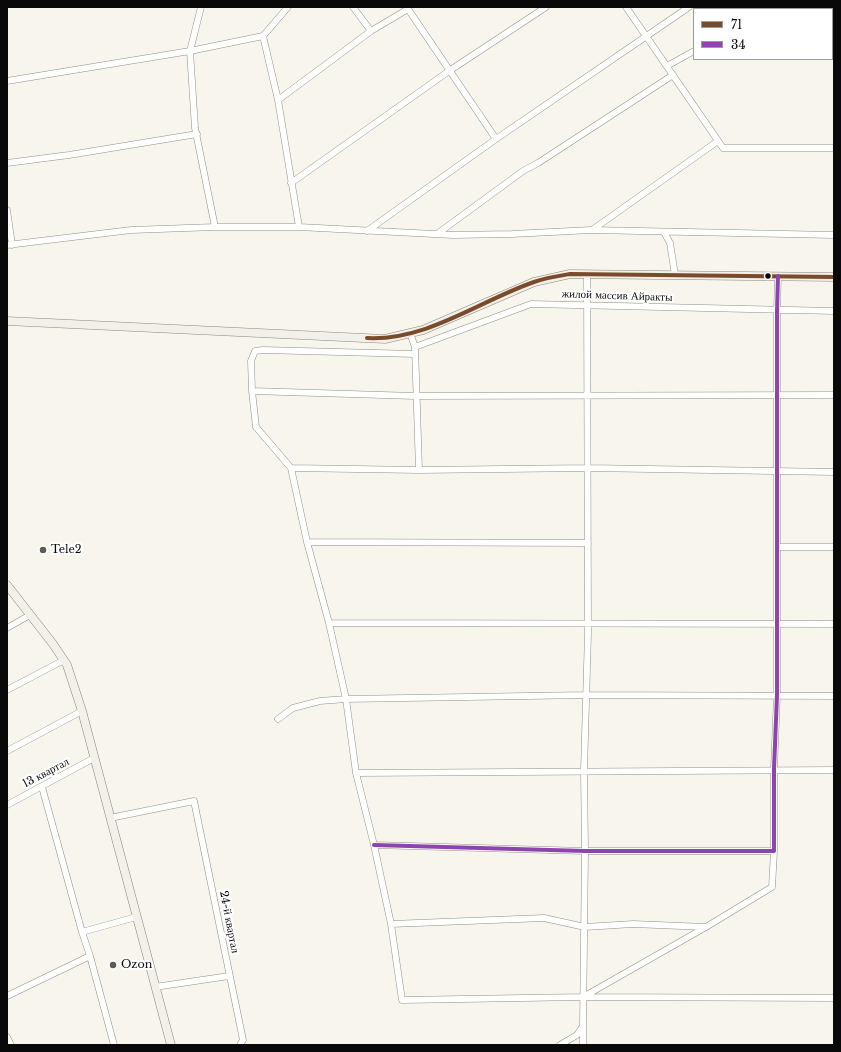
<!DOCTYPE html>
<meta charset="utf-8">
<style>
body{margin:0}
#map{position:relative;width:841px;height:1052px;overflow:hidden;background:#f7f5ec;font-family:"Libre Baskerville",serif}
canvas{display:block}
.frame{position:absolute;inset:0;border:8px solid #090909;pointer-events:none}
.legend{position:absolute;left:693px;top:8px;width:140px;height:52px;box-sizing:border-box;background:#fff;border:1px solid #9d9d9d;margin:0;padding:5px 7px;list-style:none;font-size:12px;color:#090909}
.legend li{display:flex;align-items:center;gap:8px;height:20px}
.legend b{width:20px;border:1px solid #9d9d9d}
</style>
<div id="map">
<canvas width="841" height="1052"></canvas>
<div class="frame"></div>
<ul class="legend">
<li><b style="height:5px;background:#7a4b2a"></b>71</li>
<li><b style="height:5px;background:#8e44ad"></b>34</li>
</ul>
</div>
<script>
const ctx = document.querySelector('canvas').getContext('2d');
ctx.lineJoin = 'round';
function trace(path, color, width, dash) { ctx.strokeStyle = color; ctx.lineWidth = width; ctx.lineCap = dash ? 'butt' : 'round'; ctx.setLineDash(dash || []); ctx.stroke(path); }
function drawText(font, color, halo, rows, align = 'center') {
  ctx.font = font + ' "Libre Baskerville",serif'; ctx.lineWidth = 4; ctx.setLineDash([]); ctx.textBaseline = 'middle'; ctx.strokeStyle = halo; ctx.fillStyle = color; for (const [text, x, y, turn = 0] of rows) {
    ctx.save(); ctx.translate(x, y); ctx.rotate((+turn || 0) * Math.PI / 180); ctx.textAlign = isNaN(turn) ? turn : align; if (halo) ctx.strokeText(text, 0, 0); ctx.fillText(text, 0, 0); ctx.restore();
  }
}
const street = new Path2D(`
 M201,7L190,51L195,128L215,227
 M288,7L263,36L278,100L299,227L453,235L512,234L591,230L834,235
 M353,7L371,31L408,9L496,139
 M626,7L723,148H834
 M832,38H834
 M667,66L694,51
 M7,81L190,51L263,36
 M278,100L371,31
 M7,163L69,155L197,134
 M291,183L449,71L546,7
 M7,210L12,245
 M592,230L718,141
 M367,231L496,139L689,7
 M664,232L670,243L675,275
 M437,234L523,171L538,163L673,75
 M7,245L131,230L215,227H299
 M410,333L415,347
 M415,354L263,350L255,351L251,361L252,391L256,427L291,468L307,542L329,623L346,699L356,773L374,845L391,924L402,1000L583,997L706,927L772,887L774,851
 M252,391L415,396L834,395
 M291,468L419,470L588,468L834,472
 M419,470L415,347L531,304L834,311
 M307,542L588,543
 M777,547H834
 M329,623L834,624
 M7,628L30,615
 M7,690L64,660
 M278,719L293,708L320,701L346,699L587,695L834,696
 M7,751L82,711
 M356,773L834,770
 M42,787L82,932
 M7,805L94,758
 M110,818L194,801L243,1040L240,1045
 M374,845L585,851H774V769L777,695V311L778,276
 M391,924L544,918L585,927L633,924L706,927
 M90,956L114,1045
 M155,987L229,976
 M7,996L90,956L82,932L136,917
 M585,997L834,998
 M583,1026V1045
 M7,1037L11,1045
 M560,1045L577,1035L583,1026L585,851L584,771L588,633L587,274`);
const secondary = new Path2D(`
 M7,321L385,339L423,330L534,282L570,274L834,277
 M7,585L53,644L67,665L82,711L171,1045`);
trace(street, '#908f8b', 7);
trace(secondary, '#878682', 9);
trace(street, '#fefefc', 6);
trace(secondary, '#f2f0e8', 8);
trace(new Path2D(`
 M367,338C427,341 479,301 534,282C545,278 558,276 570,274L834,277`), '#7a4b2a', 4);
trace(new Path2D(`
 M374,845L585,851H774V769L777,695V311L778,276`), '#8e44ad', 4);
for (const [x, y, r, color] of [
 [768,276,3.5,"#090909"],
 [43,550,4,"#5c5c58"],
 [113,965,4,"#5c5c58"]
]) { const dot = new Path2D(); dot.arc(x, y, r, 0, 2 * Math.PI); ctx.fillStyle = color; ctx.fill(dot); trace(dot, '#fff', 1.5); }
drawText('11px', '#090909', '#fff', [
 ["жилой массив Айракты",617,296,2],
 ["13 квартал",46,773,-28],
 ["24-й квартал",229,922,79]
]);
drawText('11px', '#090909', '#fff', [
 ["Tele2",51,550],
 ["Ozon",121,965]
], 'left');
</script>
